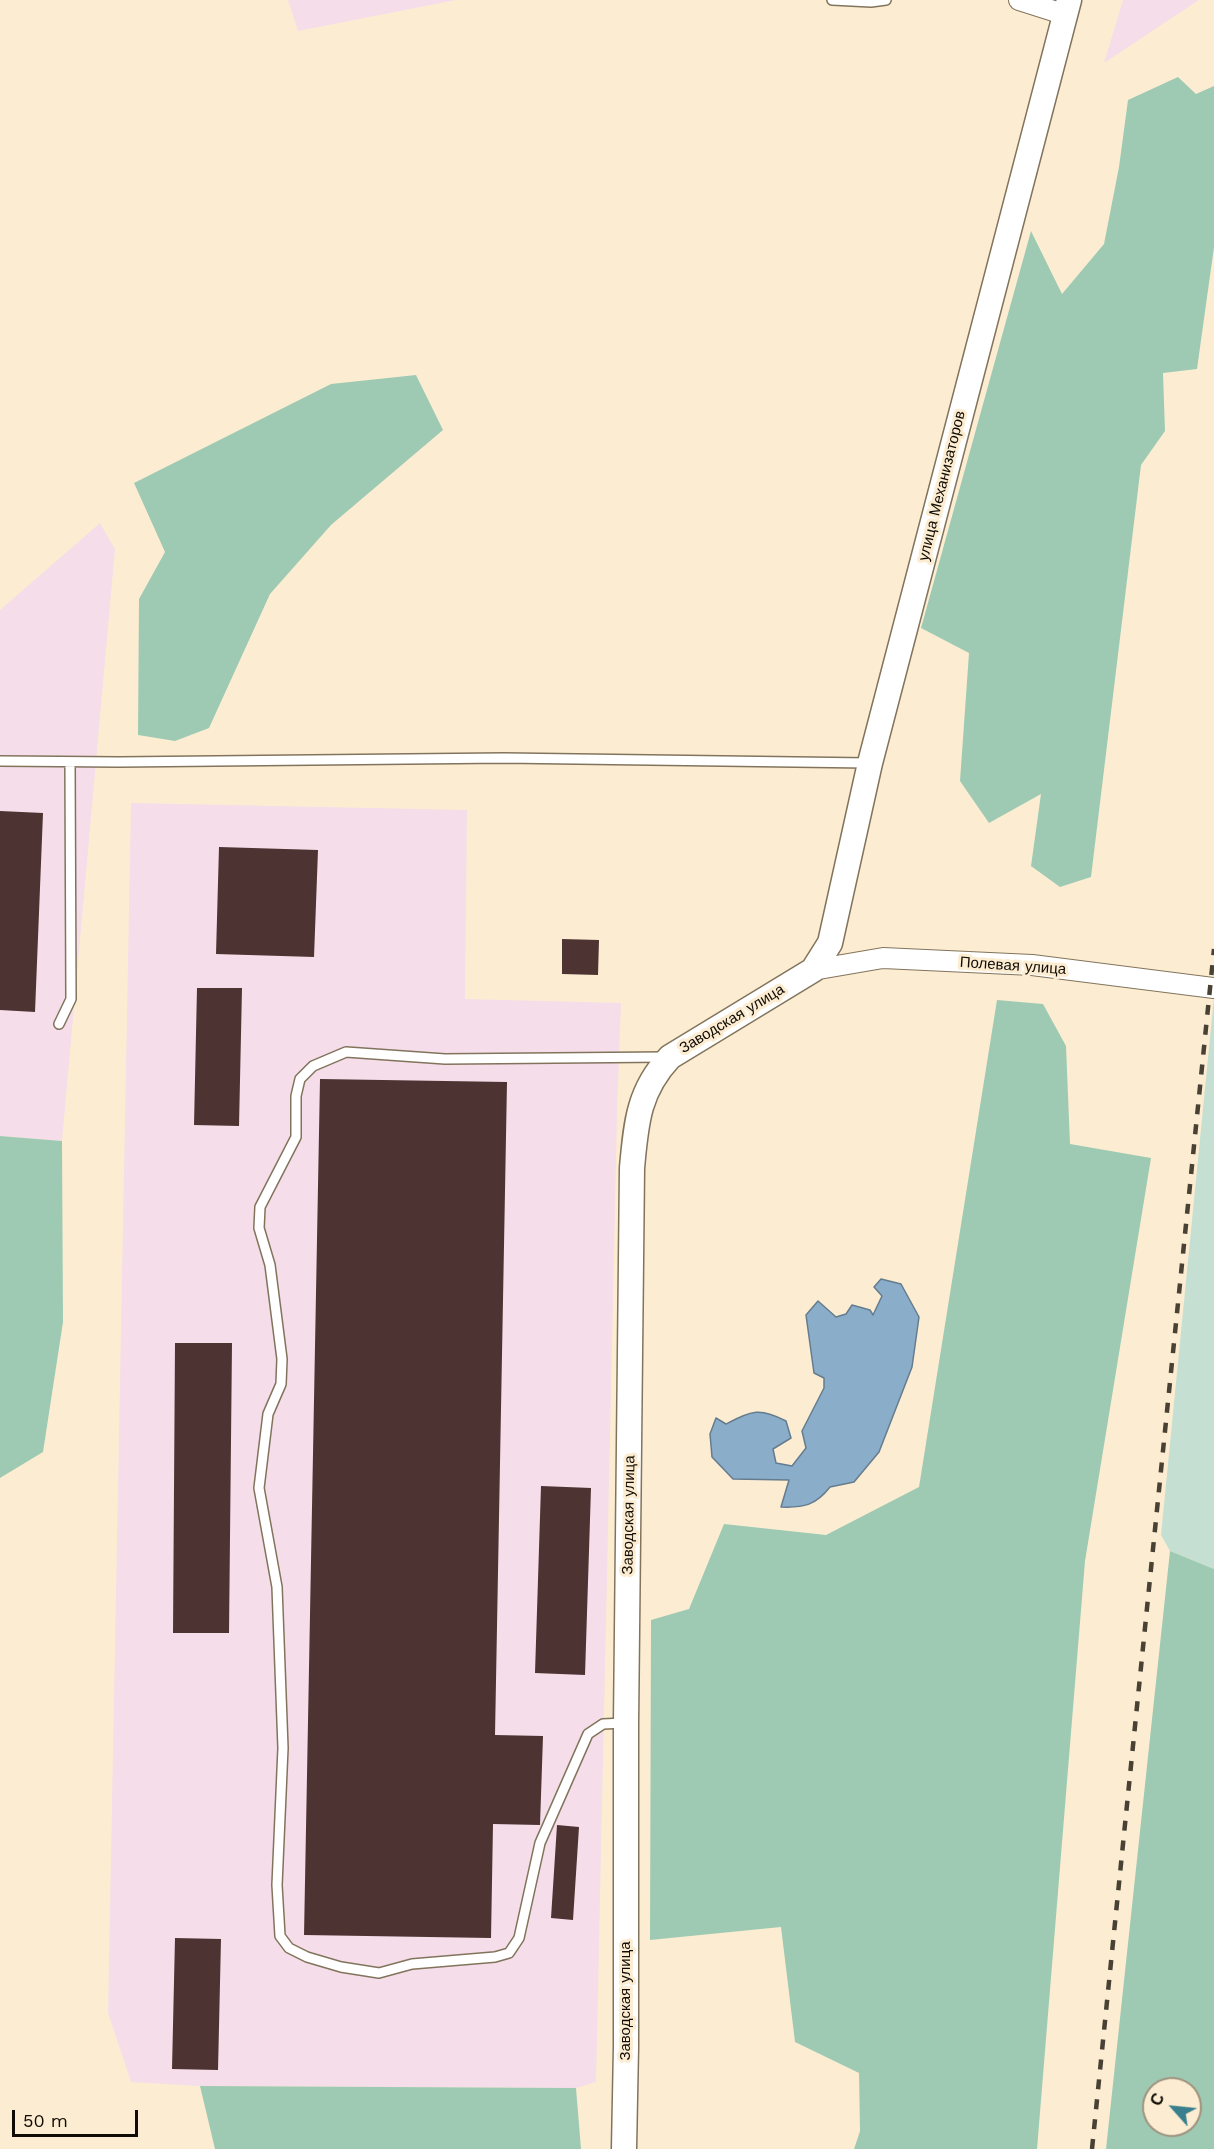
<!DOCTYPE html>
<meta charset="utf-8">
<style>
body{margin:0}
#map{position:relative;width:1214px;height:2149px;overflow:hidden;background:#fcedd2;font-family:"Work Sans",sans-serif}
canvas{display:block}
.north{position:absolute;left:1142px;top:2077px;width:60px;height:60px;box-sizing:border-box;background:#fcedd2;border:2px solid #9e937f;border-radius:50%;rotate:297deg;font-size:16px;font-weight:700;line-height:24px;text-align:center;color:#100b03}
.north::after{content:'';display:block;margin:auto;width:21px;height:27px;background:#3a7f8d;clip-path:polygon(50% 0,100% 100%,50% 72%,0 100%)}
.scale{position:absolute;left:12px;top:2110px;width:126px;height:27px;box-sizing:border-box;border:3px solid #100b03;border-top:0;padding-left:8px;font-size:18px;line-height:21px;white-space:nowrap;color:#100b03;-webkit-text-stroke:4px #fcedd2;paint-order:stroke}
</style>
<div id="map">
<canvas width="1214" height="2149"></canvas>
<div class="north">С</div>
<div class="scale">50 m</div>
</div>
<script>
const ctx = document.querySelector('canvas').getContext('2d');
ctx.lineJoin = 'round';
function paint(path, color) { ctx.fillStyle = color; ctx.fill(path, 'evenodd'); }
function trace(path, color, width, dash) { ctx.strokeStyle = color; ctx.lineWidth = width; ctx.lineCap = dash ? 'butt' : 'round'; ctx.setLineDash(dash || []); ctx.stroke(path); }
function drawText(font, color, halo, rows, align = 'center') {
  ctx.font = font + ' "Work Sans",sans-serif'; ctx.lineWidth = 6; ctx.setLineDash([]); ctx.textBaseline = 'middle'; ctx.strokeStyle = halo; ctx.fillStyle = color; for (const [text, x, y, turn = 0] of rows) {
    ctx.save(); ctx.translate(x, y); ctx.rotate((+turn || 0) * Math.PI / 180); ctx.textAlign = isNaN(turn) ? turn : align; if (halo) ctx.strokeText(text, 0, 0); ctx.fillText(text, 0, 0); ctx.restore();
  }
}
paint(new Path2D(`
 M288,0H456L298,31Z
 M1123,0H1199L1104,63Z
 M100,523L115,549L62,1141L0,1136V610Z
 M131,803L467,810L465,999L621,1003L617,1114L596,2082L576,2088L200,2086L131,2082L108,2013Z`), '#f5dde9');
paint(new Path2D(`
 M1214,997V1569L1170,1551L1161,1535Z`), '#c5e0d2');
paint(new Path2D(`
 M1178,77L1196,94L1214,86V247L1197,369L1163,373L1165,431L1141,465L1091,877L1060,887L1031,866L1041,794L989,823L960,781L969,653L921,628L1031,231L1062,294L1104,244L1119,167L1128,100Z
 M416,375L443,430L331,525L270,594L209,728L175,741L138,735L139,599L165,552L134,483L331,384Z
 M997,1000L1043,1004L1066,1046L1070,1144L1151,1158L1085,1561L1037,2149H854L860,2131L859,2073L795,2042L781,1927L650,1940L651,1620L689,1609L724,1524L826,1535L919,1487Z
 M0,1136L62,1141L63,1322L43,1452L0,1478Z
 M1170,1551L1214,1569V2149H1106ZM1154,2089H1190V2125H1154Z
 M200,2086L576,2088L581,2149H215Z`), '#9ecab3');
const water = new Path2D(`
 M881,1279L901,1284L919,1317L912,1367L879,1452L854,1482L830,1487C816,1505 804,1508 781,1507L789,1480L733,1479L712,1457L710,1434L716,1418L726,1424C752,1411 759,1407 786,1421L791,1438L773,1449L776,1463L792,1466L806,1448L802,1431L824,1388V1378L814,1373L806,1315L818,1301L836,1317L846,1314L852,1305L870,1310L873,1315L882,1296L874,1287Z`);
paint(water, '#8aadca');
trace(water, '#657c8e', 1.5);
paint(new Path2D(`
 M0,811L43,813L35,1012L0,1010Z
 M219,847L318,850L314,957L216,954Z
 M562,939L599,940L598,975L562,974Z
 M197,988H242L239,1126L194,1125Z
 M320,1079L507,1082L495,1735L543,1736L540,1825L493,1824L491,1938L304,1935Z
 M175,1343H232L229,1633H173Z
 M541,1486L591,1488L585,1675L535,1673Z
 M557,1825L579,1827L573,1920L551,1918Z
 M175,1938L221,1939L218,2070L172,2069Z`), '#4d3331');
const service = new Path2D(`
 M832,0L871,2L886,0
 M0,761L119,762L504,758L868,763
 M59,1024L71,999L70,762
 M624,1723L603,1724L588,1734L540,1843L519,1938L509,1953L495,1957L412,1964L379,1973L341,1967L307,1957L289,1948L280,1936L277,1885L283,1748L277,1587L259,1488L268,1414L281,1384L282,1359L270,1265L259,1228L260,1207L296,1137V1096L300,1079L313,1066L346,1052L445,1059L666,1057`);
const minor = new Path2D(`
 M1019,0L1063,14
 M813,970L883,958L1032,965L1214,988`);
const tertiary = new Path2D(`
 M624,2149L626,2047V1723L632,1168C636,1124 638,1091 670,1057L813,970L830,943L870,763L1069,0`);
trace(service, '#82745c', 12);
trace(minor, '#82745c', 22);
trace(tertiary, '#82745c', 27);
trace(service, '#fff', 9);
trace(minor, '#fff', 20);
trace(tertiary, '#fff', 24);
trace(new Path2D(`
 M1092,2149L1214,949`), '#484134', 4.5, [10, 10]);
drawText('15px', '#100b03', '#fcedd2', [
 ["улица Механизаторов",942,486,-76],
 ["Полевая улица",1013,966,4],
 ["Заводская улица",732,1019,-31],
 ["Заводская улица",629,1515,-89],
 ["Заводская улица",626,2001,-90]
]);
</script>
